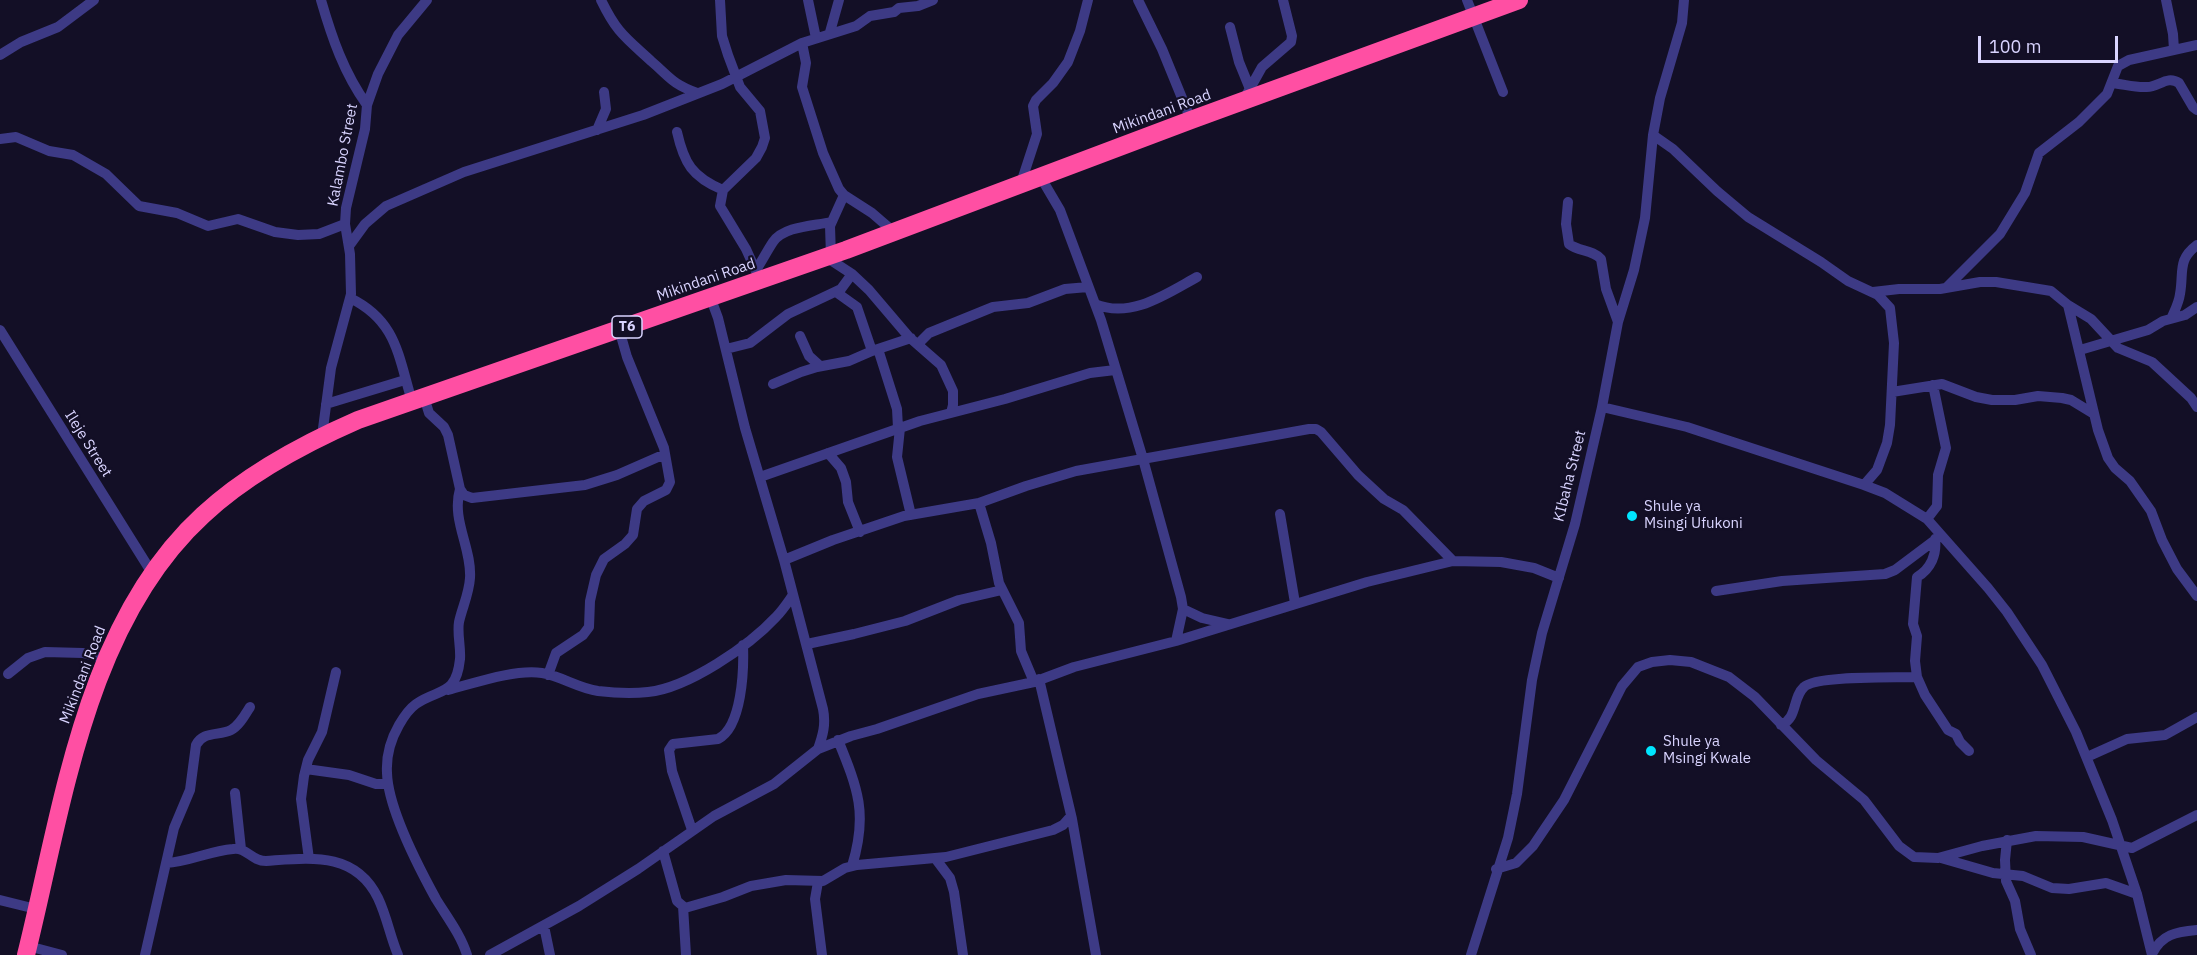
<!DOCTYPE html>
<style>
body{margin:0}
#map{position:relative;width:2197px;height:955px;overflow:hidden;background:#130f26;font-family:"IBM Plex Sans",sans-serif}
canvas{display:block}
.scale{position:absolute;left:1978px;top:36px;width:140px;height:27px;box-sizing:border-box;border:3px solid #d9d4ff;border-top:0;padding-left:8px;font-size:18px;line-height:21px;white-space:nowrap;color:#d9d4ff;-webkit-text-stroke:4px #130f26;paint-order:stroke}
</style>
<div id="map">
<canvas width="2197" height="955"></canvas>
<div class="scale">100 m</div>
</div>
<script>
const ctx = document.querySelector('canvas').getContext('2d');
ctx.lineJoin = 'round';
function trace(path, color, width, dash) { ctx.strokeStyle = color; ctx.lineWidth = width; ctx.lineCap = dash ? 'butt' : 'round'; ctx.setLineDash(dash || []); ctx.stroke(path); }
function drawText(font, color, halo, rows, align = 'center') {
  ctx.font = font + ' "IBM Plex Sans",sans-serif'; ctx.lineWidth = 4.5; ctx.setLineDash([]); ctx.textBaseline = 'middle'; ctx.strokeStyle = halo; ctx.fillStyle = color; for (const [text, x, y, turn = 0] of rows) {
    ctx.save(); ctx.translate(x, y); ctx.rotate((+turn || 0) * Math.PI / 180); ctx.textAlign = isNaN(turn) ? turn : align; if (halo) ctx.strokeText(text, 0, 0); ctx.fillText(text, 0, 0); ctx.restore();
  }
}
trace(new Path2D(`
 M321,0C332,38 344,73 367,105
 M601,0C617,33 625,37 651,61C671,78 671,83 697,93
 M720,0L722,36L728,55L740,87L760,111L765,138L762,147L756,158L723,190L720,206L746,249L760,280
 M808,0L816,38
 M1138,0L1162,49L1191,120
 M1467,0L1503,92
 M2166,0L2173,34L2174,50
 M1230,27L1239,62L1250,89
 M830,32L839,0
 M802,43L806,63L802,87L823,153L839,189L844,195L872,213L894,232
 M0,55L21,42L58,27L94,0
 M2112,83C2123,84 2136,88 2147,87C2159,87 2167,75 2179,83L2193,107L2197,110
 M1243,101L1262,67L1291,42L1292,36L1283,0
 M597,130L606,109L604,92
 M677,132C684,163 692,177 723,190
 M1653,135L1673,149L1717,191L1748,217L1821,262L1848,281L1878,295L1890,308L1894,343L1890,425L1887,443L1877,470L1864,485
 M0,139L16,137L49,151L73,155L106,174L139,206L177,213L208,226L238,219L275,232L298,235L319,234L345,224
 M1040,176L1060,210L1101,320L1143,459L1181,597L1183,609L1176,641
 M1021,183L1037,134L1033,106L1036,100L1053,83L1068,62L1080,31L1088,0
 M1568,202L1566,224L1569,244C1579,252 1592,249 1601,259L1606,289L1618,322
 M349,246L365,224L386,206L464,172L643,115L722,84L802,43L856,26L870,16L894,12L899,8L918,6L933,0
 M831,256L830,226L844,195
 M826,257L852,274L869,290L909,337L941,365L953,391V405L951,413
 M756,270C762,261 767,251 773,242C784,226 814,226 831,222
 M1947,287L2000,234L2025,193L2039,153L2079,122L2107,94L2118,66L2129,60L2197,45
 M836,292L857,307L872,351
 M1873,292L1899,289H1940L1980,282H1996L2051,291L2068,305L2098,430L2108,458L2115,468L2130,481L2151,511L2162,540L2177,569L2197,596
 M350,298C397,321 398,356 412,401
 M711,299L718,318L745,428L784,560L823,709C826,724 823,735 818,749
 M1095,304C1131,319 1166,294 1197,277
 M2068,305L2091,319L2118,348L2152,362L2191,398L2197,407
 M2172,317C2175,310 2179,302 2180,294C2184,272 2177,260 2197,245
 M0,330L152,573
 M800,336L809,356L820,366
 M918,344L929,333L993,307L1028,303L1065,289L1088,287
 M726,349L750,343L788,314L841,289L852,274
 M878,349L897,409L898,428
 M2080,350L2148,330L2163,321L2185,315L2197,307
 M773,384L801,372L817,367L849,361L872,351L911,338
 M1892,392L1942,384L1976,397L1992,400H2015L2038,396L2062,398L2071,400L2094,414
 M424,397L429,413L444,427L448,435L460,489L464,495L472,498L585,485L617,475L665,454
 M326,404L405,380
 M1602,407L1687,427L1864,485L1885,493L1927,519L1988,588L2007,612L2042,665L2076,732L2112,820L2137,894L2152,955
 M900,428L897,457L911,515
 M322,436L331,368L351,294L350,254L345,224L346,208L365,129L367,105L378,74L398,35L427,0
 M828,453L841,468L846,482L848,502L860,532
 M760,477L920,421L1005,399L1090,373L1115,370
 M460,489C451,520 472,548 470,578C469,594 462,608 459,622C457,634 461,647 460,659C456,697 439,688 416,704C409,709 403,718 399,725C391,739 386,756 387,773C388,808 419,868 436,899C447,917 461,935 467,955
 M979,503L991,543L999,583L1019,623L1021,651L1034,682
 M1280,514L1295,603
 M1927,519L1937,506L1938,475L1946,448L1933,385
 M1935,539C1937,554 1931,569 1917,577L1913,624L1917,636L1915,661L1917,677L1925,695L1948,730L1956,734L1960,742L1969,751
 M784,560L833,540L904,516L979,503L1026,486L1076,471L1309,429H1316L1321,432L1358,475L1384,499L1403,510L1453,561
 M1716,591L1782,581L1885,574L1895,570L1939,537
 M1183,609L1202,618L1228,624
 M807,644L854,634L905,621L959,600L1002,590
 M8,674L28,658L45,652L83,653L106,659
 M548,675L556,653L583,635L589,627L590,601L596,575L604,559L625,544L633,535L637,509L644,501L666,490L670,482L664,448L627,357L619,329
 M1039,679L1072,819L1096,955
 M448,690C475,683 514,669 542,673C561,676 578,688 598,691C614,693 632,694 648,692C688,688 749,646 776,617C783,610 788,602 793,595
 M1781,725C1798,718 1792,698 1804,687C1816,675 1896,678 1917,677
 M838,740C858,789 868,814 852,866
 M2087,757L2127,739L2165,735L2197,717
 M306,769L349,775L376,784H388
 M235,793L241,849
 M692,830L672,771L669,750L673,744L718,739C742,727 744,670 743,645
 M2007,840L2005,860L2006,881L2015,901L2020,929L2031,955
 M663,851L677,901L685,908L723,897L751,886L786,880L823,881L845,868L857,865L946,857L1053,830L1063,825L1071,816
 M935,858L950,878L954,892L963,955
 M1941,858L1993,873L2023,876L2052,888L2069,889L2106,883L2137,894
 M309,859L301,799L304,776L308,760L322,732L336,672
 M166,863C189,862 209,851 233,849C247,847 251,861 266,861C310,858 355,851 378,898C387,917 390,936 398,955
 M1496,869L1516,863L1533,846L1564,800L1622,686L1638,667L1652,662L1670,660L1691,662L1729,677L1755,697L1816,760L1864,800L1899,846L1914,857L1938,858L1982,846L2036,836L2083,837L2132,848L2197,815
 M818,882L815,899L822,955
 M0,900L36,909
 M683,906L686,955
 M544,926L550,955
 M28,946L62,955
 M2152,954C2162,934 2176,932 2197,930
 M145,955L174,828L190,790L196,745C203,731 219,736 231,730C239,726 245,715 250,707
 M490,955L579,906L638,869L714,816L774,784L818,749L851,736L877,729L978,694L1034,682L1074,667L1176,641L1367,582L1453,561L1501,562L1534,568L1559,578
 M1471,955L1508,838L1517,794L1532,680L1542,633L1575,524L1602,407L1618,322L1634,270L1645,218L1653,135L1660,98L1682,23L1684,0`), '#3d3a85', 10);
trace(new Path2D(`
 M26,955C63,807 85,623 203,515C247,474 303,444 358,420L846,250L1191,120L1519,0`), '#ff4fa3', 18);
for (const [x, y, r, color] of [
 [1632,516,6,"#00e5ff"],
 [1651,751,6,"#00e5ff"]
]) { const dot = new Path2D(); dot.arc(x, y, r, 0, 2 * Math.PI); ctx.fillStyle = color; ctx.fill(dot); trace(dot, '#130f26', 2); }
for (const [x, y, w] of [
 [627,327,30]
]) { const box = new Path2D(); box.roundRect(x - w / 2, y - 11, w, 22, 4.5); ctx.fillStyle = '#130f26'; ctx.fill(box); trace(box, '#d9d4ff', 1.5); }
drawText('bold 14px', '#d9d4ff', null, [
 ["T6",627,327]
]);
drawText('15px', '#d9d4ff', '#130f26', [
 ["Mikindani Road",1162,112,-20],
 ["Kalambo Street",343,155,-79],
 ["Mikindani Road",706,280,-19],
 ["Ileje Street",88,444,58],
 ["KIbaha Street",1570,476,-76],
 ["Mikindani Road",83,675,-69]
]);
drawText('15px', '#d9d4ff', '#130f26', [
 ["Shule ya",1644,507],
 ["Msingi Ufukoni",1644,524],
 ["Shule ya",1663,742],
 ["Msingi Kwale",1663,759]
], 'left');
</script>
